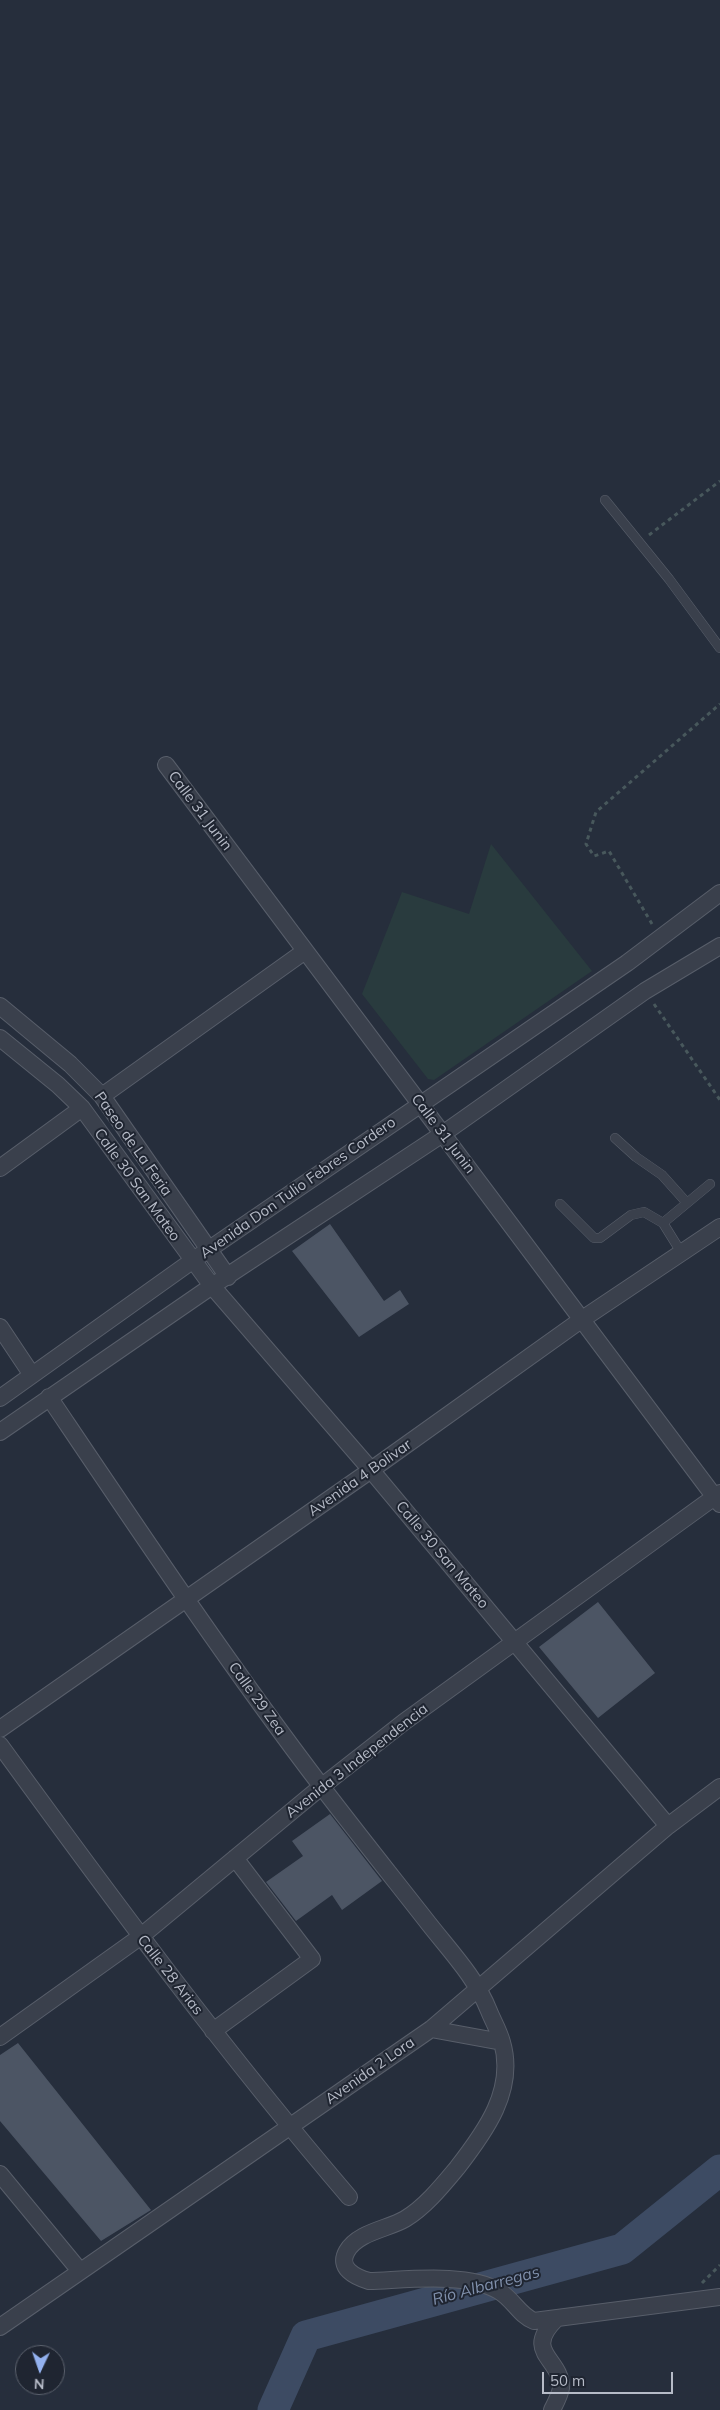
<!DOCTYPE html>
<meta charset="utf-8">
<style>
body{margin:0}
#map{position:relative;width:720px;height:2410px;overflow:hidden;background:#262e3c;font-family:Mulish,sans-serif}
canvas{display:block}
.north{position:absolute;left:15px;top:2345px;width:50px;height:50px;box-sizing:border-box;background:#1f2531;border:1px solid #5b616d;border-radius:50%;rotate:183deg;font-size:14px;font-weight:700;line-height:20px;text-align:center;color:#b6bbc7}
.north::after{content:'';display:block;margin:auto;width:18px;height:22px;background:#93b1ef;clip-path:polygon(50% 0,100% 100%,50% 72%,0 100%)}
.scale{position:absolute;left:542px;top:2372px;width:131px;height:22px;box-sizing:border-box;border:2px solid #b6bbc7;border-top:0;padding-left:6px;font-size:15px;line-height:18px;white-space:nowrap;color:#b6bbc7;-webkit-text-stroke:4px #1f2531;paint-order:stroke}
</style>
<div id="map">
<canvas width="720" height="2410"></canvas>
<div class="north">N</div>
<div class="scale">50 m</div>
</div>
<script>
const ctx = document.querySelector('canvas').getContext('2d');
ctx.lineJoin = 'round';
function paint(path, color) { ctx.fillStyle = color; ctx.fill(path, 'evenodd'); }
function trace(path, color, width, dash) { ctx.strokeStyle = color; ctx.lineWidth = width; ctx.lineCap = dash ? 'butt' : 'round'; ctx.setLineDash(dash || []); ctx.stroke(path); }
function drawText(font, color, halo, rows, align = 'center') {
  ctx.font = font + ' Mulish,sans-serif'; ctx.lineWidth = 4; ctx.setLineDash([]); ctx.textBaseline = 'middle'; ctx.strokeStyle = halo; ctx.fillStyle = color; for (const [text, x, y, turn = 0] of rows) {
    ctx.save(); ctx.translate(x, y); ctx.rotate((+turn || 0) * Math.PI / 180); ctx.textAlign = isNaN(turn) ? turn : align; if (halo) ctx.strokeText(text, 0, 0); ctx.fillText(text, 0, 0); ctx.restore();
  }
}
paint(new Path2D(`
 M491,844L592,971L434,1080L428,1079L362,994L402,892L469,914Z`), '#293b3e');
trace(new Path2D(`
 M273,2410L306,2336L622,2249L720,2170`), '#3d4b63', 31);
paint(new Path2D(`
 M330,1224L384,1301L400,1290L409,1304L359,1337L292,1251Z
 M598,1602L655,1673L598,1718L539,1647Z
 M330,1814L382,1881L342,1910L332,1895L296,1921L266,1882L303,1856L292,1841Z
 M18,2043L151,2210L101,2241L0,2121V2055Z`), '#4c5564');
const service = new Path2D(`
 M605,500L669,579L720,648
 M615,1138L636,1157L662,1175L687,1203
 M560,1204L594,1238H600L631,1215L644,1212L663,1223L681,1252
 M663,1223L710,1184`);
const minor = new Path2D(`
 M166,765L720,1504
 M0,1006L70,1064L102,1096L228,1277
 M0,1038L58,1085L82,1108L212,1286L371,1470L668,1826
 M102,1096L305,951
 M0,1168L82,1108
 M0,1327L32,1375
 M49,1397C138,1529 226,1661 322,1787C357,1833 393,1878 429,1924C451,1952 476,1978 489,2011C493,2021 499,2031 502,2042C516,2090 485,2132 457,2168C442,2186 425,2207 405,2219C388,2229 358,2232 347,2251C337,2268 355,2277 369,2281C406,2280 467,2272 499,2291C513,2299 519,2315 534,2321L720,2297
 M0,1398L192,1261L627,963L720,893
 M0,1432L212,1286L444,1133L645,991L720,946
 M0,1729L371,1470L581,1320L720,1227
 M0,1745C112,1899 225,2052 349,2197
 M431,2029L502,2042
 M213,2031L312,1959L235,1858
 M0,2037L140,1937L321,1787L404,1722L720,1493
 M0,2174L80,2271
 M0,2327L431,2029L668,1826L720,1787
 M552,2410C555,2404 560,2395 561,2388C562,2358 522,2353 556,2319`);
trace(service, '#585e6a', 10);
trace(minor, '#585e6a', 18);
trace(new Path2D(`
 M649,535L720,481
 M652,924L609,851L594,856L586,844L596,812L720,704
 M654,1004L720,1100
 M702,2283L720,2265`), '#48585c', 3, [4, 4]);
trace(service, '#3a404c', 9);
trace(minor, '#3a404c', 16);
drawText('15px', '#b6bbc7', '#1f2531', [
 ["Calle 31 Junin",200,811,53],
 ["Calle 31 Junin",443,1134,53],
 ["Paseo de La Feria",133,1144,55],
 ["Calle 30 San Mateo",137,1185,54],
 ["Avenida Don Tulio Febres Cordero",298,1188,-35],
 ["Avenida 4 Bolivar",360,1478,-35],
 ["Calle 30 San Mateo",442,1555,50],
 ["Calle 29 Zea",257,1699,54],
 ["Avenida 3 Independencia",357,1761,-38],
 ["Calle 28 Arias",170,1975,52],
 ["Avenida 2 Lora",370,2071,-35]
]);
drawText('italic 16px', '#8090ac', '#1f2531', [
 ["Río Albarregas",486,2286,-15]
]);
</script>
